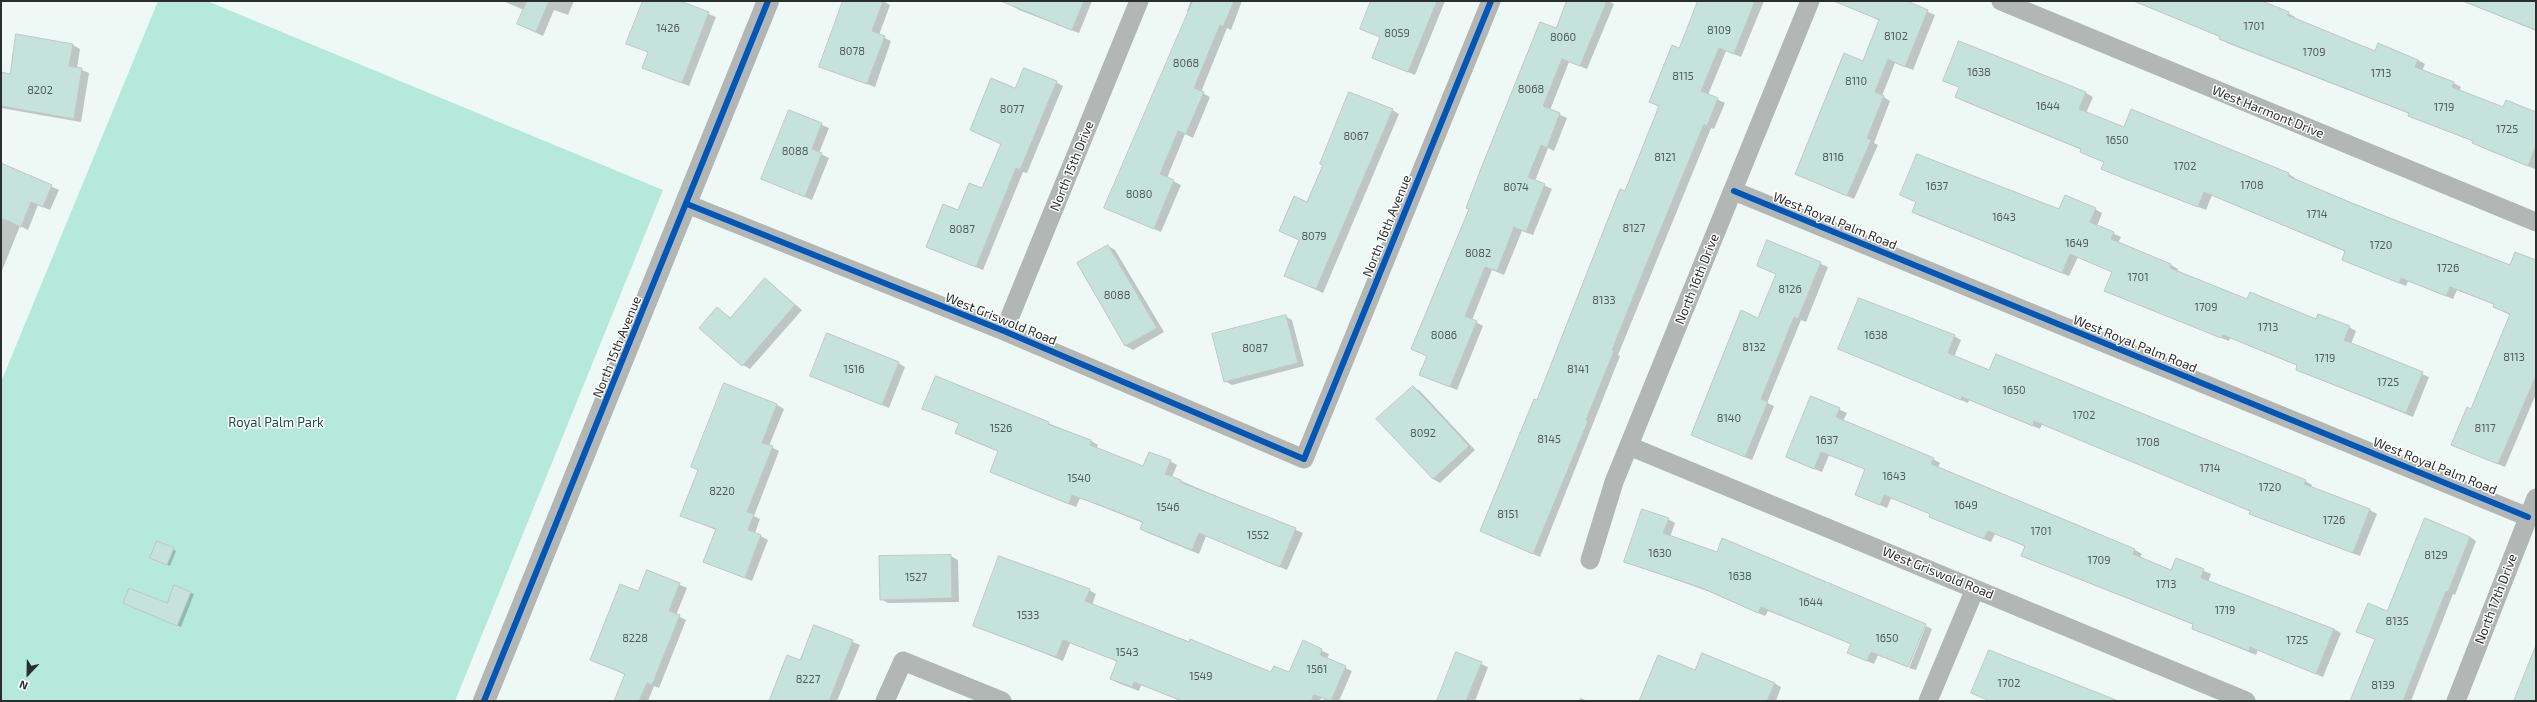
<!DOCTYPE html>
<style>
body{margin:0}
#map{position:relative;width:2537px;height:702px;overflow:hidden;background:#eef8f5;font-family:"Exo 2",sans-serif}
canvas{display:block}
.frame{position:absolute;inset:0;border:2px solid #292f2d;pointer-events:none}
.north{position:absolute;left:8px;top:654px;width:40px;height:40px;-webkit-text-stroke:3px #fff;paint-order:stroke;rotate:202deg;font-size:11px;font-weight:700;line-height:16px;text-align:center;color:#292f2d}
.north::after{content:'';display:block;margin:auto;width:14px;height:18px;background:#292f2d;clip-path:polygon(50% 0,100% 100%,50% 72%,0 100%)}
</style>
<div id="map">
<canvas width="2537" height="702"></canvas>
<div class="frame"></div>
<div class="north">N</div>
</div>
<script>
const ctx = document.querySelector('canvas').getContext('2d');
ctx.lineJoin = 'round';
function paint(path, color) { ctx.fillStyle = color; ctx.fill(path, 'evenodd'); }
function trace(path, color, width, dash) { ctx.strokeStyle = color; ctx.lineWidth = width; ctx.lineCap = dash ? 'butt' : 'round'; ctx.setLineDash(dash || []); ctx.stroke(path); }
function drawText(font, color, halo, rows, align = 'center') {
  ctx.font = font + ' "Exo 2",sans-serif'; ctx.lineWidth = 3; ctx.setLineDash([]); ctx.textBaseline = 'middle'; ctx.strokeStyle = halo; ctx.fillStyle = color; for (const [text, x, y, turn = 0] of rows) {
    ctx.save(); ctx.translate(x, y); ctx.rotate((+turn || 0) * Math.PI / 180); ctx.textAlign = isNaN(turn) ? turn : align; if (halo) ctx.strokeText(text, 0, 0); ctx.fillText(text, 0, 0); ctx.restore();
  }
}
paint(new Path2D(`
 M158,1H207L663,190L455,701H1V382Z`), '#b5eadb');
paint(new Path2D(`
 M503,1H574L568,15L554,10L543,36L518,24L524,10Z
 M644,1H678L716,17L689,86L643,67L649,53L628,43Z
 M844,1H883L890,5L879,35L891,41L875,87L820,66Z
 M1014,1H1092L1079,33L1019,10L1012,6Z
 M1191,1H1242L1231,30L1227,28L1201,92L1210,97L1193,138L1185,134L1167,178L1181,185L1161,232L1105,208L1190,12L1187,11Z
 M1372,1H1445L1415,75L1373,57L1381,38L1361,28Z
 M1568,1H1608L1614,4L1587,69L1569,62L1550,110L1567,118L1554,151L1548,148L1535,181L1552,189L1533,235L1522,231L1504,275L1492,270L1472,320L1483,326L1457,390L1420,374L1427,356L1412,349Z
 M1700,1H1764L1741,57L1726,51L1708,95L1725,103L1714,129L1711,128L1618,355L1620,356L1540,557L1481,531L1626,193L1660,107L1650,102L1680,50Z
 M1869,1H1904L1935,15L1913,70L1895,63L1882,96L1890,101L1874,143L1878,145L1854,199L1804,177L1864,62L1880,21L1864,13Z
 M2134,1H2260L2288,13L2295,17L2294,19L2376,52L2418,60L2425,64L2422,71L2454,83L2461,87L2459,91L2504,108L2536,113L2535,169L2480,147L2474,141L2416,119L2410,114L2227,43L2221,37Z
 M2465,1H2536V31L2470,4Z
 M17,35L73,45L80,49L77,68L89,73L81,122L1,108V73L11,75Z
 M1960,42L2086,93L2093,97L2086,113L2124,129L2289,174L2295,178V180L2511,266L2536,261V394L2505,467L2453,445L2472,411L2510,315L2494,307L2495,305L2457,290L2453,299L2408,281L2406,286L2350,263L2343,259L2346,252L2212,195L2206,210L2109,172L2102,168L2104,162L2088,156L2081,152L2082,150L1963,101L1956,97L1960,88L1944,80Z
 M1056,82L1063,86L1027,173L1023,172L983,270L927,247L983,190L1002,144L971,130L1016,90Z
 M1392,110L1399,114L1323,293L1292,279L1300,240L1280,231Z
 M789,111L829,128L819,153L829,158L812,200L763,179Z
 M1,164L59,190L50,210L38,205L28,230L20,226L1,273Z
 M1901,195L2060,210L2095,209L2102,213L2097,226L2121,237L2118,243L2171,265L2178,269L2177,272L2247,300L2349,327L2356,331L2351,344L2429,377L2413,417L2304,373L2297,369L2298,366L2230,338L2229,341L2112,294L2105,290L2113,272L2078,257L2069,276L1920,216L1913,212L1917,202Z
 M1768,241L1828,267L1806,322L1801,320L1767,403L1774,406L1752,460L1692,435L1759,319L1777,274L1758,266Z
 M1108,246L1115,250L1164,332L1133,350L1126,346L1078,263Z
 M765,279L802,310L750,369L743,365L718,309L731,318Z
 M1285,316L1292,320L1304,366L1232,385L1225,381Z
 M1954,336L1961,340L1954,357L2305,481L2312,485L2311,487L2370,510L2377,514L2360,556L2257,517L2250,513L2251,511L2042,424L2040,429L1969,400L1968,403L1839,349Z
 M898,363L905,367L889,408L811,375Z
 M1413,387L1420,391L1475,450L1440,483L1433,479Z
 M1811,397L1847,413L1843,421L1933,459L1940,463L1938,468L2135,550L2142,554L2140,558L2172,571L2176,559L2211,574L2208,582L2334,629L2341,633L2323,677L2258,650L2256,655L2200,632L2193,628L2194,625L2029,559L2022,555L2025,546L1995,534L1991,542L1937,520L1931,514L1891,498L1887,508L1863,498L1856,494L1866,470L1829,455L1822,472L1794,461L1787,457Z
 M777,405L784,409L769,446L779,451L754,516L760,519L755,533L768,540L752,581L704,562L716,530L681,515Z
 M924,408L1048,423L1091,441L1098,445L1096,449L1143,468L1170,461L1177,465L1172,477L1303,533L1287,570L1206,536L1199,554L1148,533L1141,529L1143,523L1080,498L1076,507L998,475L999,452L963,437L956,433L959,424Z
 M1668,519L1675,523L1670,537L1924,625L1907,667L1878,655L1874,664L1848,653L1852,644L1768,611L1765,616L1710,592L1626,562Z
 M2470,537L2476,541L2455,595L2453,594L2411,701H2351L2376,640L2358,631L2388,612Z
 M173,549L176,551L170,566L154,559Z
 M951,556L958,560L959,602L888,603L881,599L880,557Z
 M648,571L687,588L676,615L686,620L659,688L654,686L648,701H620L626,675L591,659L639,593Z
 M175,586L194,594L181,627L128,604L167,605Z
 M1089,590L1096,594L1092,605L1272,673L1290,674L1303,642L1329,654L1327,659L1352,671L1339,701H1328L1321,698L1320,701H1182L1141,685L1139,691L1118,683L1111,679L1118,661L1070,643L1063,661L974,625Z
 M815,626L860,645L837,701H770L800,661Z
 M1926,626L1932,629L1916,670L1909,668Z
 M2536,649V701H2515Z
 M1457,653L1488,667L1475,701H1437Z
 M1696,671L1774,683L1781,687L1776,701H1640Z
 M1580,698L1588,701H1579Z`), '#0003');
const building = new Path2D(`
 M527,1H549L536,32L517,24Z
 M643,1H680L709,12L682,83L642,68L648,52L626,44Z
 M843,1H883L872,31L885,36L867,84L819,67Z
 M1001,1H1084L1072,30Z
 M1193,1H1234L1223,27L1220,25L1194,88L1204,92L1186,134L1178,131L1160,174L1174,180L1154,229L1104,208Z
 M1371,1H1437L1408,72L1372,58L1380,37L1360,29Z
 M1567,1H1607L1580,66L1562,59L1543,106L1560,113L1547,148L1541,145L1528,177L1545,184L1526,232L1514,227L1497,271L1485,267L1465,316L1477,321L1450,387L1419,375L1427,356L1411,349L1469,209L1466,208L1484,161L1540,22L1556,28Z
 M1698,1H1755L1734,54L1719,48L1701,91L1718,98L1707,126L1704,124L1646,265L1612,350L1614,351L1586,420L1588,421L1533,554L1480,531L1534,399L1537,400L1620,189L1625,191L1659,106L1649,102L1672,45L1679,48Z
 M1834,1H1907L1928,10L1905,67L1888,59L1875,92L1884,96L1867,138L1871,140L1847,196L1795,174L1844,53L1863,61L1879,20Z
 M2134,1H2262L2289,12L2287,15L2375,51L2378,43L2418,60L2415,67L2454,82L2452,87L2503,107L2506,100L2536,112V145L2528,166L2472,143L2473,141L2408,116L2409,113L2219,39L2220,37Z
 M2465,1H2536V30L2465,2Z
 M16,34L73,44L69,66L82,68L74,119L1,106V72L10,74Z
 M1959,41L2086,92L2079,109L2124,127L2131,109L2289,173L2288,176L2354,204L2510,265L2515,252L2536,260V376L2498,464L2451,445L2467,407L2471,409L2510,314L2493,307L2494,304L2450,287L2446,296L2401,278L2399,283L2342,260L2345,251L2204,192L2198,207L2133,182L2101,169L2104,162L2080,152L2081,149L1955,97L1959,87L1943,81Z
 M1024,68L1057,81L1020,170L1016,168L976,267L926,247L943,204L958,210L969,183L982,188L1001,144L970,130L991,78L1015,88Z
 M1349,92L1393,109L1316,289L1284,276L1299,240L1279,231L1294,196L1307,202L1323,165L1320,164Z
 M789,110L822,123L812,149L822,153L805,197L761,179Z
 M1917,154L2059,209L2065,195L2096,208L2090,222L2114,232L2111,239L2171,264L2170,268L2247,299L2250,292L2316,319L2318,314L2350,326L2344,340L2423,372L2406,413L2296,370L2297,365L2223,335L2221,338L2104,291L2112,272L2070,254L2062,273L1912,212L1916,202L1900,195Z
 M1,163L52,185L43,207L31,202L21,227L1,218Z
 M1767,240L1821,262L1798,319L1794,317L1761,399L1768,402L1745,457L1691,435L1741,310L1758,318L1776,274L1757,266Z
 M1108,245L1157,328L1125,346L1077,263Z
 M765,278L795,305L742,366L699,328L717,307L730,318Z
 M1859,298L1955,335L1948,353L1989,370L1996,354L2306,480L2304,484L2370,509L2353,553L2249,514L2250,511L2034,421L2033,426L1962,397L1961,400L1838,349Z
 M1286,315L1298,363L1224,382L1212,334Z
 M827,333L899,362L882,405L810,376Z
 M936,376L1049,422L1048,424L1091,440L1090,445L1143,466L1149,452L1171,460L1165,474L1181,480L1180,482L1296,528L1280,567L1199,533L1192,550L1140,529L1143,522L1102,506L1072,495L1069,504L990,472L998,451L955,433L959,423L922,409Z
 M724,383L777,404L762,443L773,446L747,512L754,514L748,530L761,535L745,578L703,562L716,529L680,516L698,470L691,467Z
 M1413,386L1469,446L1433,479L1376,419Z
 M1811,396L1840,408L1836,417L1934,458L1931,464L2135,549L2133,554L2171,570L2176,558L2204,569L2201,578L2334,629L2316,674L2250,647L2249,651L2192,629L2193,624L2021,556L2025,546L1988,531L1984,539L1929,517L1930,514L1884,495L1880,505L1855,495L1865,469L1821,452L1814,469L1786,457Z
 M1642,509L1669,518L1663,533L1717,552L1722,538L1926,624L1908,667L1871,652L1867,661L1847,653L1851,644L1761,607L1758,613L1702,588L1624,562Z
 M2425,518L2470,537L2448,592L2446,591L2403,701H2350L2375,639L2356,632L2368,603L2387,611Z
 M157,541L174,548L167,565L150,558Z
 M951,555L952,598L880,600L879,556Z
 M999,556L1090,589L1085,601L1189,642L1190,639L1271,672L1274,666L1289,672L1303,640L1322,649L1320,655L1346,666L1331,701L1314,695L1311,701H1182L1134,682L1132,687L1110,679L1117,661L1063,640L1056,657L973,626Z
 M647,570L680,583L669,611L680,615L652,685L647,683L639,701H614L625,674L590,660L620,584L638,591Z
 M174,585L191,592L177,626L123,603L129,588L167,603Z
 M814,625L853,640L829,701H769L787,655L800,660Z
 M2535,648L2536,701H2514Z
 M1989,650L2116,700V701H1990L1971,693Z
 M1456,652L1482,662L1466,701H1437Z
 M1702,653L1775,683L1767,701H1639L1658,655L1695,670Z`);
paint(building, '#c5e3db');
trace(building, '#c0c7c5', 1);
trace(new Path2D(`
 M2001,1L2536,222
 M1734,191L2528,517
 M687,204L1004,331L1304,459L1491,1
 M1004,331L1139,1
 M1629,446L2246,701
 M1590,560L1614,482L1810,1
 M885,701L903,661L1002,701
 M1928,701L1975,589
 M2456,701L2536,498`), '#b2b7b5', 19);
trace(new Path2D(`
 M484,701L768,1`), '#b2b7b5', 22);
trace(new Path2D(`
 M1734,191L2528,517
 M687,204L1004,331L1304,459L1491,1
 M484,701L768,1`), '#0057b8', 6);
drawText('11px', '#505c58', null, [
 ["1701",2254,26],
 ["1426",668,28],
 ["8109",1719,30],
 ["8059",1397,33],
 ["8102",1896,36],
 ["8060",1563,37],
 ["8078",852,51],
 ["1709",2314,52],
 ["8068",1186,63],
 ["1638",1979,72],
 ["1713",2381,73],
 ["8115",1683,76],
 ["8110",1856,81],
 ["8068",1531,89],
 ["8202",40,90],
 ["1644",2048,106],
 ["1719",2444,107],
 ["8077",1012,109],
 ["1725",2507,129],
 ["8067",1356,136],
 ["1650",2117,140],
 ["8088",795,151],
 ["8121",1665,157],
 ["8116",1833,157],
 ["1702",2185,166],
 ["1708",2252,185],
 ["1637",1937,186],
 ["8074",1516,187],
 ["8080",1139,194],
 ["1714",2317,214],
 ["1643",2004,217],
 ["8127",1634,228],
 ["8087",962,229],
 ["8079",1314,236],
 ["1649",2077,243],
 ["1720",2381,245],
 ["8082",1478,253],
 ["1726",2448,268],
 ["1701",2138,277],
 ["8126",1790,289],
 ["8088",1117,295],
 ["8133",1604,300],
 ["1709",2206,307],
 ["1713",2268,327],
 ["8086",1444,335],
 ["1638",1876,335],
 ["8132",1754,347],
 ["8087",1255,348],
 ["8113",2514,357],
 ["1719",2325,358],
 ["1516",854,369],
 ["8141",1578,369],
 ["1725",2388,382],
 ["1650",2014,390],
 ["1702",2084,415],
 ["8140",1729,418],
 ["1526",1001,428],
 ["8117",2485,428],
 ["8092",1423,433],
 ["8145",1549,439],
 ["1637",1827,440],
 ["1708",2148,442],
 ["1714",2210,468],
 ["1643",1894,476],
 ["1540",1079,478],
 ["1720",2270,487],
 ["8220",722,491],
 ["1649",1966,505],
 ["1546",1168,507],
 ["8151",1508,514],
 ["1726",2334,520],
 ["1701",2041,531],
 ["1552",1258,535],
 ["1630",1660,553],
 ["8129",2436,555],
 ["1709",2099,560],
 ["1638",1740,576],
 ["1527",916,577],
 ["1713",2166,584],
 ["1644",1811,602],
 ["1719",2225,610],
 ["1533",1028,615],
 ["8135",2397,621],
 ["8228",635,638],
 ["1650",1887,638],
 ["1725",2297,640],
 ["1543",1127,652],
 ["1561",1317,669],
 ["1549",1201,676],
 ["8227",808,679],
 ["1702",2009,683],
 ["8139",2383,685]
]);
drawText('13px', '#292f2d', '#fff', [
 ["West Harmont Drive",2268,112,22],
 ["North 15th Drive",1072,166,-68],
 ["West Royal Palm Road",1835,221,22],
 ["North 16th Avenue",1387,226,-68],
 ["North 16th Drive",1697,279,-68],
 ["West Griswold Road",1001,319,22],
 ["West Royal Palm Road",2135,344,22],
 ["North 15th Avenue",617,347,-68],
 ["West Royal Palm Road",2435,466,22],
 ["West Griswold Road",1938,573,22],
 ["North 17th Drive",2496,599,-69]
]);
drawText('13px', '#175043', '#fff', [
 ["Royal Palm Park",276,423]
]);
</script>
